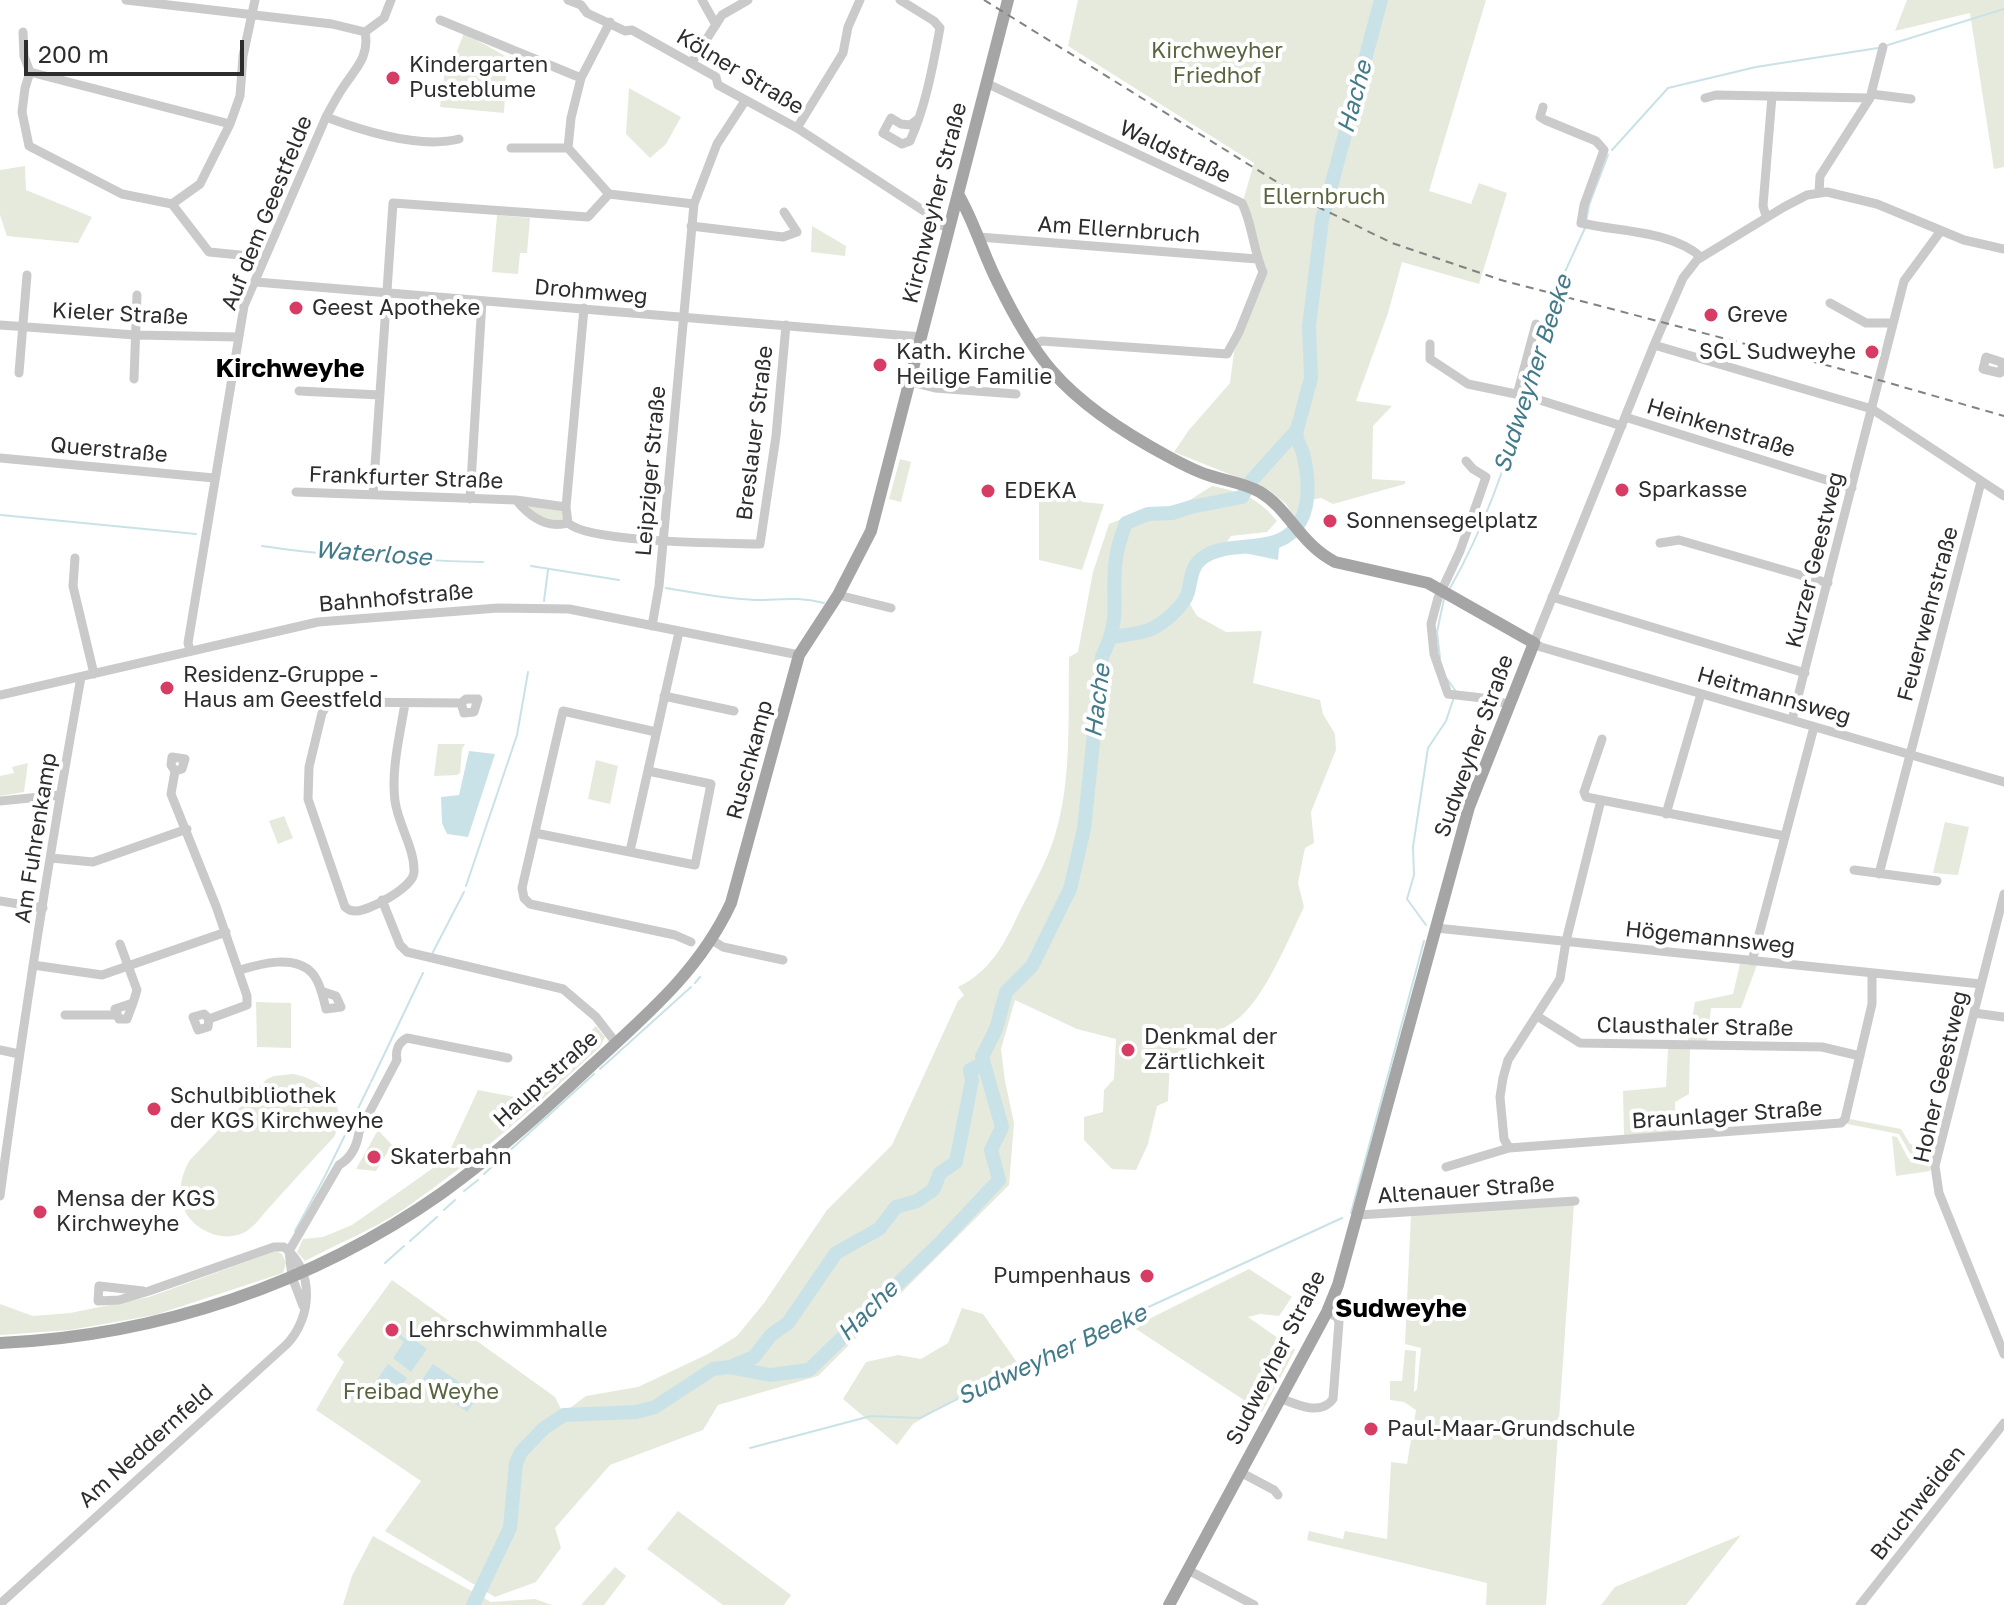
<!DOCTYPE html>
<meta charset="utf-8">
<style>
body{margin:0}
#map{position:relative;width:2004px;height:1605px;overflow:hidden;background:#fff;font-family:"Golos Text",sans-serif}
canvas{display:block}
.scale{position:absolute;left:24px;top:40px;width:220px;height:36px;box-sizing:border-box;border:4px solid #2d2d2d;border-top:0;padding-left:10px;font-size:24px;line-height:28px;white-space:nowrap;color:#2d2d2d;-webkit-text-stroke:6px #fff;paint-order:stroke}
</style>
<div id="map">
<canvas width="2004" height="1605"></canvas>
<div class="scale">200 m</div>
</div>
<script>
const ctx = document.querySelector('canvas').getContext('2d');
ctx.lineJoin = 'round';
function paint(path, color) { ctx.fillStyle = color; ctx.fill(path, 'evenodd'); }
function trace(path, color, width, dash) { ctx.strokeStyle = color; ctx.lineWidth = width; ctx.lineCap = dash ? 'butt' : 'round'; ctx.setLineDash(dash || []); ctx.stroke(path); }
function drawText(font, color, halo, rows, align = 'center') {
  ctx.font = font + ' "Golos Text",sans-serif'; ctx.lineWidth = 8; ctx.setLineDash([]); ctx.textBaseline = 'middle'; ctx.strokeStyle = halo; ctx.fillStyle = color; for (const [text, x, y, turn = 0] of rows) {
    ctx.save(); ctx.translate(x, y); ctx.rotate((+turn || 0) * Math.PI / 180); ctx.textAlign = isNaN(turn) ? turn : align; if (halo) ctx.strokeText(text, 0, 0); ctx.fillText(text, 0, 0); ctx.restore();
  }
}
paint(new Path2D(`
 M1078,0H1486L1429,191L1471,204L1479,183L1507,193L1479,284L1402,262L1388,313L1356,401L1392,406L1373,426L1372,479L1405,481V484L1333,504L1321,498L1302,501L1296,520L1286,504L1269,490L1174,452L1189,430L1230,383L1234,352L1263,280L1243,201L1254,163L1068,46Z
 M1907,0H2004V167L1994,169L1970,13L1895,31Z
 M464,33L507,57L504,113L440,107L446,62L455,56Z
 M629,88L681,117L666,144L650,158L626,134Z
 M25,166L26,190L92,217L78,243L7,236L0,215V170Z
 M497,215L530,218L527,253H520L518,274L492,272Z
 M812,226L846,246L845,256L811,252Z
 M900,459L911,462L901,502L889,499Z
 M1039,484L1058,487L1083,502L1104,504L1082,570L1039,560Z
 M1212,486C1242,492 1257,497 1277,521L1267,532L1231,536L1224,547L1196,559L1188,574V601L1197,616L1226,632L1262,631L1253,683L1320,700L1323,714L1335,734L1336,750L1311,812L1314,843L1305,848L1298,883L1304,907C1289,938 1263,1002 1235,1021C1214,1035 1191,1045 1170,1059L1168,1101L1157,1106L1148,1144L1136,1170L1112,1169L1084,1140V1117L1103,1112L1104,1090L1114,1079L1116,1039L1077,1029L1015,1000L1001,1049L1005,1081L1014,1123L1009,1185L818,1376L718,1405L703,1430L610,1465L555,1528L561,1548L536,1582L495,1597L385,1531L421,1481L316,1410L344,1362L337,1355L392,1280L555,1397L563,1413L586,1396L638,1387L708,1354L737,1336L764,1303L827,1210L892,1145L958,1001L964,995L958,987C990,972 1005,943 1019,913C1032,887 1047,862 1055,835C1072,781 1068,712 1069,657L1078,652L1093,572L1109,524L1142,511L1185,503Z
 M520,502L564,508L565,522C549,526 530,514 520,502Z
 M438,744H465L462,749L460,773L457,775L434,776Z
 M596,760L618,766L610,804L588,799Z
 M28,763L24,792L0,796V776L14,773L12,767Z
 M284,816L293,838L278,844L269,821Z
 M1945,822L1969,827L1958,875L1933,873Z
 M1740,964L1757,965L1741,1008H1711L1707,1042L1688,1041L1695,1002L1733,994Z
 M256,1002L291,1003V1048L257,1047Z
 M596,1026L605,1037L600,1047C538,1104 474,1161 404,1209C374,1229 337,1244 305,1261L297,1252L303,1239L323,1237L352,1225L446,1159L478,1090L515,1097L540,1080Z
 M1668,1049H1690L1689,1094L1675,1102L1676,1132L1624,1135L1623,1091L1666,1087Z
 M293,1074C323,1079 351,1106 334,1137C311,1161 289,1186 267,1210C261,1217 253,1228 245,1232C225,1243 197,1232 186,1213C177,1196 180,1176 190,1160L267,1079L274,1076Z
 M1850,1119L1901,1129L1910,1144L1934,1151L1932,1162L1911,1155L1899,1134L1847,1124Z
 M378,1130L392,1145L376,1171L356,1169Z
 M1892,1136L1897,1137L1908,1158L1931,1167L1930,1171L1896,1176Z
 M1574,1204L1546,1605H1486L1487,1583L1307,1540L1309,1531L1343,1539L1345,1531L1387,1539L1391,1462L1407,1464L1416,1410L1404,1402L1390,1400V1381H1402L1405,1350L1416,1351L1414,1392L1417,1389L1421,1348L1405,1344L1411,1215Z
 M276,1251L282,1254L286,1263L283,1273L155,1315L70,1330L0,1335V1304L33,1316L70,1313L149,1297Z
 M1249,1269L1292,1297L1279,1316L1260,1314L1248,1317L1295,1350L1262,1412L1133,1327Z
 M962,1308L983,1314L1021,1368L953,1400L913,1424L897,1445L843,1399L866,1362L898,1355L921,1359L948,1343Z
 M678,1511L791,1595L784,1605H723L647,1549Z
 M1741,1535L1686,1605H1601L1615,1587Z
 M373,1536L491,1602L535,1599L552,1605H343L352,1576Z
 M615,1567L626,1576L604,1605H581Z`), '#e6eadc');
paint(new Path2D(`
 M1273,537L1280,538L1278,560L1244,553L1245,545Z
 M469,751L495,754L468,837L447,834L442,823L441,797L459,795Z
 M399,1334L406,1339L409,1336L427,1349L411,1372L393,1358L404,1342L398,1337Z
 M388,1364L407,1378L391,1402L371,1388Z
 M433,1364L479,1396L467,1412L422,1380Z`), '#c9e2e8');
trace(new Path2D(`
 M1888,45L2004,9
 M1612,150L1668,88L1756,67L1878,48
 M1586,222L1589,205L1608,155
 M1528,391L1553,298L1585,228
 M1,515L196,534
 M262,546C335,557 409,560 483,562
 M531,566L619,580
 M666,588C696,593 725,599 755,600C781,600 796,596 824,603
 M1450,588C1484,529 1505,466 1525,401
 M544,601L548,570
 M1440,658L1437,632L1444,599
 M1447,679L1455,690
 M466,886L517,735L528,672
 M1426,925L1407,899L1414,875L1413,847L1428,748L1446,721L1454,697
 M432,954L464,892
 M695,983L700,977
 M600,1069L691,987
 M371,1082L423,973
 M484,1174L594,1074
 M464,1191L478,1180
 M444,1210L455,1200
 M1351,1213L1424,941
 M295,1231L324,1178L370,1084
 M410,1241L437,1217
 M385,1263L404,1246
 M750,1448L871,1416L920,1418L1042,1356L1342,1218`), '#c9e2e8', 2);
trace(new Path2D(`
 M1112,637C1123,635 1138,634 1149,630C1163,624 1184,607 1188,592C1191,581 1191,567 1201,559C1230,536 1280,560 1301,520C1311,501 1308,473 1303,453C1300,444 1295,440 1297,430
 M730,1367L754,1357L771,1335L788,1323L836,1253L879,1229L896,1207L917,1201L933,1190L940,1173L956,1162L972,1080L970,1070L982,1064
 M473,1605L510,1528L516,1463L521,1452L544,1428L564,1415L636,1412L655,1407L713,1369L729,1367L770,1375L809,1370L940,1243L999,1180L991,1150L1002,1127L982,1057L996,1029L1006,992L1032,966L1070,889L1084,829L1102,657C1123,614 1110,599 1116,559C1117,547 1122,534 1126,523L1148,514L1172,513L1191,507L1242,497L1252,480L1297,430L1311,378L1309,326L1322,220L1381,0`), '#c9e2e8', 14);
trace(new Path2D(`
 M126,0L332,24L365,32
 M568,0L581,5L587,13L625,31L632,30L716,77L718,85L797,128L927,213L937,224L950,228
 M702,0L716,25
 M900,0L934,21L940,28C933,65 926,106 910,141L902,144L883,133L891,118L901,124L910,125L918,119
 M440,20L581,78
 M610,22L581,78L571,118L568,148L609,194L694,204
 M23,32L24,56L30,72L25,88L22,112L29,146L122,194L172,204L200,184L230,124L240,96L243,56L255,0
 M365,32L384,18L391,0
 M692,62L722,15L748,0
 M30,72L230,124
 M986,83L1242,203C1253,226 1253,250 1263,272L1239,332L1227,354L1042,341L1032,345
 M1871,94L1911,99
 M1705,98L1716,95L1870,98
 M1543,107L1540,117L1545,120L1596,141L1604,150L1584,205L1581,223C1619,232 1670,230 1701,257
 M326,117C363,131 420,149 459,139
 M797,128L843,53L848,27L860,0
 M511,148H568
 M1819,192L1820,176L1870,98L1883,47
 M172,204L209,252L250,256
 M1766,216L1763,206L1772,96
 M691,226L783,237L797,232L784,212
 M979,237L1257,259
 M2004,249L1964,240L1877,204L1827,192L1807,195L1784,207L1697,260L1683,278L1654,345L1534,643L1541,647L2004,782
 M256,282L922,337
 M1830,303L1866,323H1893
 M584,308L566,507L568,523C589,543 725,543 760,544L776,436L786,325
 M0,325L135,335L238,337
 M1430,344V359L1468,384L1530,397L1622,426
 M1654,345L1872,409L2004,496
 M1986,357L2004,363L2000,373L1983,369Z
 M19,373L27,275
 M134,379L137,295
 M911,382L935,388L1016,394
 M299,391L380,395
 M1517,395L1536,324
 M1625,417L1852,488
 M0,458L214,478
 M1466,461L1473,469L1486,477L1460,551L1438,598L1431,624L1434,654L1448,694L1491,699L1510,705
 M296,492L516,500L566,507
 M373,495L393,203L588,217L609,194
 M470,499L482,301
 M516,500C529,516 547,529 568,523
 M1660,543L1679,540L1828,583
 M75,558L73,586L94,674
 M838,595L891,608
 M1552,597L1805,673
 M652,626L659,586L694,204L717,144L745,101
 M190,650L188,643L192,619L244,306L326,117C331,108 336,98 342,89C355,69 370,57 365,32
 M0,695L318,622L498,608L569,609L799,655
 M664,696L734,711
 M466,699H478L474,712L464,713L461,703Z
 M405,703C400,735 391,769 395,801C398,824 415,849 414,872C414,887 369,911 356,911C350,911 349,910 345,907L308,799L309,767L322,713L327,705L336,702L461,703
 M1792,720L1904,281L1940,232
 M656,732L563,711L522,888L524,898L530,904L675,935L691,942
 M1602,739L1584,792L1586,797L1785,836
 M175,771L171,765L172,757L185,759L182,769L175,771L171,794L216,906L247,996V1005L209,1019L204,1014L193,1017L198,1030L208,1027L209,1019
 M1601,800L1566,941L1560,979L1508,1060L1503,1078L1500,1097L1504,1139L1509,1148L1841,1123L1845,1119L1872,1004V973
 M0,801L60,795
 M1666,814L1701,694
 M535,833L695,865L711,784L648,771
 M630,851L679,632
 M51,858L93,862L187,829
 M1854,870L1937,881
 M1879,874L1981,482
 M2004,894L1935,1166L1939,1193L2004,1354
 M382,900L400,945L407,952L563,989L596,1017L616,1043
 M0,901L43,908
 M1436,928L1981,984
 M712,940L723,947L783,960
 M120,944L137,990L133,1003L115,1009L119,1019H127L133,1003
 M1752,961L1814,727
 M33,965L102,975L226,932
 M240,970C260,964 295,954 312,973C320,982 323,997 326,1009L341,1007L336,996L321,991
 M1974,1013L2004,1017
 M65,1015H117
 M1537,1016L1580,1043L1822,1047L1860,1056
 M0,1050L19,1054
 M1446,1167L1509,1148
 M0,1196C23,1023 50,849 81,677
 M1359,1215L1575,1201
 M303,1306L292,1277L289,1251L339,1165C351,1158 357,1146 359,1132L397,1060C395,1050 399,1042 407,1038L508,1058
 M1280,1398C1297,1405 1321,1416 1333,1399L1339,1322L1337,1317L1327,1312
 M1240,1472L1274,1490L1278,1495
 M1188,1570L1254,1605
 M0,1604L287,1344C312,1317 315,1271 284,1247H274L149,1291L119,1300L98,1301L99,1286L143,1291
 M1860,1605L2004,1423`), '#cacaca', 9);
trace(new Path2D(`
 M958,194C975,223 983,254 998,283C1013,314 1030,345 1052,371C1083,407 1128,435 1169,457C1182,464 1195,471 1208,475C1226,481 1244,483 1260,492C1289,509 1299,543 1335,562L1428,583L1534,643L1469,807L1338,1285L1327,1312L1169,1605
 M0,1343C158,1336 313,1284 442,1193C495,1155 543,1111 590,1067C645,1016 699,972 731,903L799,655L838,595L871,531L1008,0`), '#a5a5a5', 12);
trace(new Path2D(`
 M984,0L1314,205L1392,243L1501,280L1837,368L2004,416`), '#828282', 2, [8, 6]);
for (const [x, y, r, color] of [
 [393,78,8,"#d73d64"],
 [296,308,8,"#d73d64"],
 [1711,315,8,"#d73d64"],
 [1872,352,8,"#d73d64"],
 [880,365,8,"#d73d64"],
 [1622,490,8,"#d73d64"],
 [988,491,8,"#d73d64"],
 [1330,521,8,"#d73d64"],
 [167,688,8,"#d73d64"],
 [1128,1050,8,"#d73d64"],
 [154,1109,8,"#d73d64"],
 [374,1157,8,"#d73d64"],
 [40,1212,8,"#d73d64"],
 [1147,1276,8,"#d73d64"],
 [392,1330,8,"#d73d64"],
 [1371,1429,8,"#d73d64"]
]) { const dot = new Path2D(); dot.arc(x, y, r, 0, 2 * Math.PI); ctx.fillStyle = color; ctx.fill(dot); trace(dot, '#fff', 3); }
drawText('22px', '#58653e', '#fff', [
 ["Kirchweyher",1217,51],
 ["Friedhof",1217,76],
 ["Ellernbruch",1324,197],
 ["Freibad Weyhe",421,1392]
]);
drawText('22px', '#2d2d2d', '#fff', [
 ["Kindergarten",409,65],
 ["Pusteblume",409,90],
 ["Geest Apotheke",312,308],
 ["Greve",1727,315],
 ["Kath. Kirche",896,352],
 ["Heilige Familie",896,377],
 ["SGL Sudweyhe",1856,352,"right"],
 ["Sparkasse",1638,490],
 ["EDEKA",1004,491],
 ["Sonnensegelplatz",1346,521],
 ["Residenz-Gruppe -",183,675],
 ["Haus am Geestfeld",183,700],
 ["Denkmal der",1144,1037],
 ["Zärtlichkeit",1144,1062],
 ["Schulbibliothek",170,1096],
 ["der KGS Kirchweyhe",170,1121],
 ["Skaterbahn",390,1157],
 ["Mensa der KGS",56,1199],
 ["Kirchweyhe",56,1224],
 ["Pumpenhaus",1131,1276,"right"],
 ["Lehrschwimmhalle",408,1330],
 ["Paul-Maar-Grundschule",1387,1429]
], 'left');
drawText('22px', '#2d2d2d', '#fff', [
 ["Kölner Straße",740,72,31],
 ["Waldstraße",1175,152,25],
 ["Kirchweyher Straße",935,203,-76],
 ["Auf dem Geestfelde",267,213,-68],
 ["Am Ellernbruch",1119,230,4],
 ["Drohmweg",591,292,5],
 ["Kieler Straße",120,314,3],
 ["Heinkenstraße",1721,428,17],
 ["Breslauer Straße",755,433,-83],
 ["Querstraße",109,450,5],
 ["Leipziger Straße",651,471,-85],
 ["Frankfurter Straße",406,478,2],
 ["Kurzer Geestweg",1815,560,-76],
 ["Bahnhofstraße",396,598,-5],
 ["Feuerwehrstraße",1928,614,-75],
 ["Heitmannsweg",1774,696,16],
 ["Sudweyher Straße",1474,746,-70],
 ["Ruschkamp",750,760,-75],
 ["Am Fuhrenkamp",36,838,-81],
 ["Högemannsweg",1710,938,6],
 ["Clausthaler Straße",1695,1027,1],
 ["Hoher Geestweg",1941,1077,-77],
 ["Hauptstraße",546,1079,-42],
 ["Braunlager Straße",1727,1115,-4],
 ["Altenauer Straße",1466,1190,-4],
 ["Sudweyher Straße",1276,1358,-63],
 ["Am Neddernfeld",146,1446,-42],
 ["Bruchweiden",1918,1503,-52]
]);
drawText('italic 24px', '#427a89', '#fff', [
 ["Hache",1355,97,-75],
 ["Sudweyher Beeke",1533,374,-72],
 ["Waterlose",373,554,4],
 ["Hache",1098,701,-83],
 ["Hache",868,1311,-45],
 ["Sudweyher Beeke",1052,1355,-25]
]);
drawText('bold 26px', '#000', '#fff', [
 ["Kirchweyhe",290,369],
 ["Sudweyhe",1401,1309]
]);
</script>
